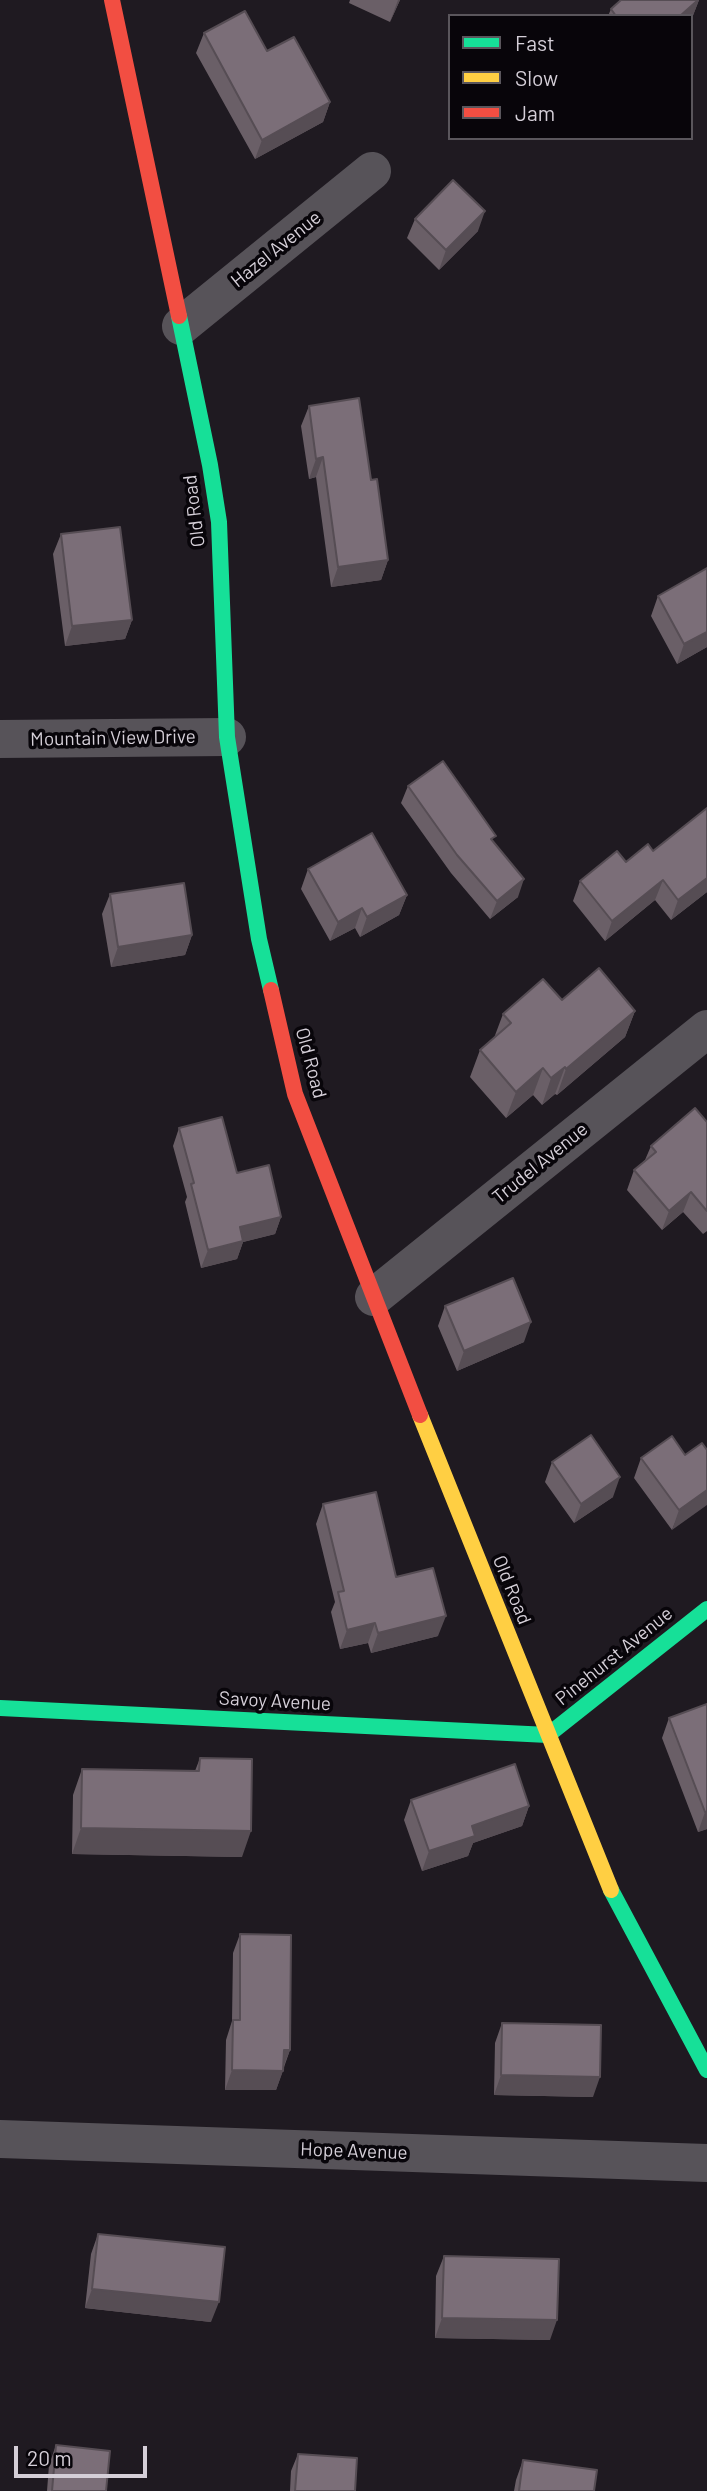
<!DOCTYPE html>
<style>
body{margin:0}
#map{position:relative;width:707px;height:2491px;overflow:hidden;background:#1f1a21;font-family:Barlow,sans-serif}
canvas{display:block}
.legend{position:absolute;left:448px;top:14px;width:245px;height:126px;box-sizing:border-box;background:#08050a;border:2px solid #5a565c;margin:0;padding:9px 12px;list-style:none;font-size:21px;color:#d5cfd8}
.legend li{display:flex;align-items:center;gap:14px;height:35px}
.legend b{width:35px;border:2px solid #5a565c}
.scale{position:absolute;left:14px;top:2446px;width:133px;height:32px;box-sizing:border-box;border:4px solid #d5cfd8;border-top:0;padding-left:9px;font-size:21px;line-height:24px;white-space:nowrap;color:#d5cfd8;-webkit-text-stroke:5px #08050a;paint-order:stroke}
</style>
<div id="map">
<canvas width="707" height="2491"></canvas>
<ul class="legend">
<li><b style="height:9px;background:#16e098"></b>Fast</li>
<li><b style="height:9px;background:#ffcf43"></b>Slow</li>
<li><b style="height:9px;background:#f24e42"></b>Jam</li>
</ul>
<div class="scale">20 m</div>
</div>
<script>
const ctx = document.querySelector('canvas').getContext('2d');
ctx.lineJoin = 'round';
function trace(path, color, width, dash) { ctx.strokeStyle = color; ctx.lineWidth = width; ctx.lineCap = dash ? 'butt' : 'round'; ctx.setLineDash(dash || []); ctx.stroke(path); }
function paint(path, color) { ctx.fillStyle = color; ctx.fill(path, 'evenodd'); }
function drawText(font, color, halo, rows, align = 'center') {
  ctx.font = font + ' Barlow,sans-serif'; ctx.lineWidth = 7; ctx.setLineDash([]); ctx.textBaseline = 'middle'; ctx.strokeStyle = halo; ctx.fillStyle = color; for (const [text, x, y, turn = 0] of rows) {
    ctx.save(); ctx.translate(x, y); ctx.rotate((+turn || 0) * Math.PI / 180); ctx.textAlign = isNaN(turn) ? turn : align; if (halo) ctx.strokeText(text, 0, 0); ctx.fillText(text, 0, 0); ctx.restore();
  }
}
trace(new Path2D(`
 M181,326L372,171
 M0,739L227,737
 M374,1297L707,1029
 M0,2139L707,2163`), '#575359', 38);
trace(new Path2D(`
 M179,316L210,465L219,522L227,737L259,939L271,990
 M0,1708L548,1735L707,1609
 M611,1890L707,2070`), '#16e098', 16);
trace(new Path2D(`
 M420,1415L611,1890`), '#ffcf43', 16);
trace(new Path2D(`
 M112,0L179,316
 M271,990L295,1094L420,1415`), '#f24e42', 16);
paint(new Path2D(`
 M350,0H400L390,22L349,3Z
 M621,0H699L692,18L691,16H608L611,9Z
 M204,33L267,51L330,102L323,122L255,159L196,53Z
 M415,219L478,231L439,270L407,238Z
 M309,406L388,560L381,580L331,587L316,477L309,479L301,426Z
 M61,534L132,620L125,639L65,646L53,554Z
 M658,596L707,647L677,664L651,616Z
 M408,786L494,842L518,897L490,919L451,873L401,803Z
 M707,808V892L671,920L655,900L605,941L573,901L580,881L653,851Z
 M308,869L407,895L399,915L360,937L355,928L330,941L301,889Z
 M110,894L192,935L185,955L111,967L102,914Z
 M562,1000L635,1011L625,1037L557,1095L555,1094L542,1105L533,1095L506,1118L470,1077L480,1050L494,1038L503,1014Z
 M707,1122V1231L703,1234L683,1212L662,1230L627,1190L634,1170L645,1160L651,1146Z
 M179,1128L237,1173L281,1217L275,1234L243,1242L237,1259L201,1268L185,1202L187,1197L173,1146Z
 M445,1306L524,1342L457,1371L438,1326Z
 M707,1450L672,1530L634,1478L641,1458L685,1455Z
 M552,1462L613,1497L574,1523L545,1482Z
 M323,1504L396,1577L438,1636L371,1653L368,1643L340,1649L331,1612L335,1602L316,1524Z
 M707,1704V1829L698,1832L662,1738L669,1718Z
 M200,1758L242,1857L72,1854L73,1795L82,1769L195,1771Z
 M411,1800L529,1806L522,1826L473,1843L468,1856L422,1871L404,1820Z
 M240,1934L290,2050L276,2090H225L226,2040L232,2021L233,1953Z
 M502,2023L593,2097L494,2095L495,2043Z
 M98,2234L211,2322L85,2308L91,2254Z
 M444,2256L550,2340L435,2338L436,2276Z
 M56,2445L106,2491H47L49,2465Z
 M298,2454L355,2491H290L291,2471Z
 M523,2460L594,2491H514L516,2480Z`), '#6a5f67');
paint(new Path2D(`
 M398,0H400L390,22Z
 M698,0H699L692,18L691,19V16H680Z
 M330,102L323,122L255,159L262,140Z
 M485,211L478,231L439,270L446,250Z
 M323,457L316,477L309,479L316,459Z
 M388,560L381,580L331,587L338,567Z
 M132,620L125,639L65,646L72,626Z
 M707,632V647L677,664L684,644Z
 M707,878V892L671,920L678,900Z
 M524,879L518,897L490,919L497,901Z
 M663,880L655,900L605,941L612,921Z
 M407,895L399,915L360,937L367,917Z
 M362,908L355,928L330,941L338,922Z
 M192,935L185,955L111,967L118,947Z
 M635,1011L625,1037L557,1095L566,1069Z
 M565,1067L555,1094L542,1105L551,1078Z
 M543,1068L533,1095L506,1118L516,1092Z
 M691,1192L683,1212L662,1230L669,1211Z
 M281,1217L275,1234L243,1242L237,1259L201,1268L208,1250L240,1227Z
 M531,1322L524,1342L457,1371L464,1351Z
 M620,1477L613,1497L574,1523L581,1504Z
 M707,1490V1505L672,1530L679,1510Z
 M446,1616L438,1636L371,1653L378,1633Z
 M375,1623L368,1643L340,1649L347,1630Z
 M529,1806L522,1826L473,1843L468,1856L422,1871L429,1851L472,1826Z
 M705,1812H707V1829L698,1832Z
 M81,1828L251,1831L242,1857L72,1854Z
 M284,2050H290L282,2070Z
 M232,2070L283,2071L276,2090H225Z
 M501,2075L600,2077L593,2097L494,2095Z
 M92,2289L219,2302L211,2322L85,2308Z
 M442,2318L557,2320L550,2340L435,2338Z`), '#564d54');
const building = new Path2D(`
 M621,0H698L680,16H616L611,9Z
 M245,11L267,51L294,37L330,102L262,140L204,33Z
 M453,180L485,211L446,250L415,219Z
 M359,398L371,480L377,479L388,560L338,567L323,457L316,459L309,406Z
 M120,527L132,620L72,626L61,534Z
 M707,568V632L684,644L658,596Z
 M443,761L496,836L491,839L524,879L497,901L457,855L408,786Z
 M707,808V878L678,900L663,880L612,921L580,881L617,851L626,862L648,844L653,851Z
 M372,833L407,895L367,917L362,908L338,922L308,869Z
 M184,883L192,935L118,947L110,894Z
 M599,968L635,1011L566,1069L565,1067L551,1078L543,1068L516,1092L480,1050L511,1023L503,1014L543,979L562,1000Z
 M695,1108L707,1122V1211L691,1192L669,1211L634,1170L656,1152L651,1146Z
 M222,1117L237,1173L269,1165L281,1217L240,1227L243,1241L208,1250L191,1184L194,1183L179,1128Z
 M513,1278L531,1322L464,1351L445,1306Z
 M591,1435L620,1477L581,1504L552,1462Z
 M672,1436L685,1455L702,1443L707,1450V1490L679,1510L641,1458Z
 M376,1492L396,1577L433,1568L446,1616L378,1633L375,1623L347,1630L338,1592L344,1591L323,1504Z
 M707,1704V1812H705L669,1718Z
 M200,1758L252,1759L251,1831L81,1828L82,1769L199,1771Z
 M515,1764L529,1806L472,1826L475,1836L429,1851L411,1800Z
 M240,1934L291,1935L290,2050H284L283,2071L232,2070L233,2020H240Z
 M502,2023L601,2025L600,2077L501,2075Z
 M98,2234L225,2247L219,2302L92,2289Z
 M444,2256L559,2259L557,2320L442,2318Z
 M56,2445L110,2451L106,2491H52Z
 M298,2454L357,2458L355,2491H295Z
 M523,2460L597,2470L594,2491H519Z`);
paint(building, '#7b6e78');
trace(building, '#564d54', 2);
drawText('19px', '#d5cfd8', '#08050a', [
 ["Hazel Avenue",276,249,-39],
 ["Old Road",194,511,-97],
 ["Mountain View Drive",113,738,-1],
 ["Old Road",311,1063,75],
 ["Trudel Avenue",540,1163,-39],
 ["Old Road",512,1590,68],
 ["Pinehurst Avenue",614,1656,-39],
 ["Savoy Avenue",275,1701,3],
 ["Hope Avenue",354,2151,2]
]);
</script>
